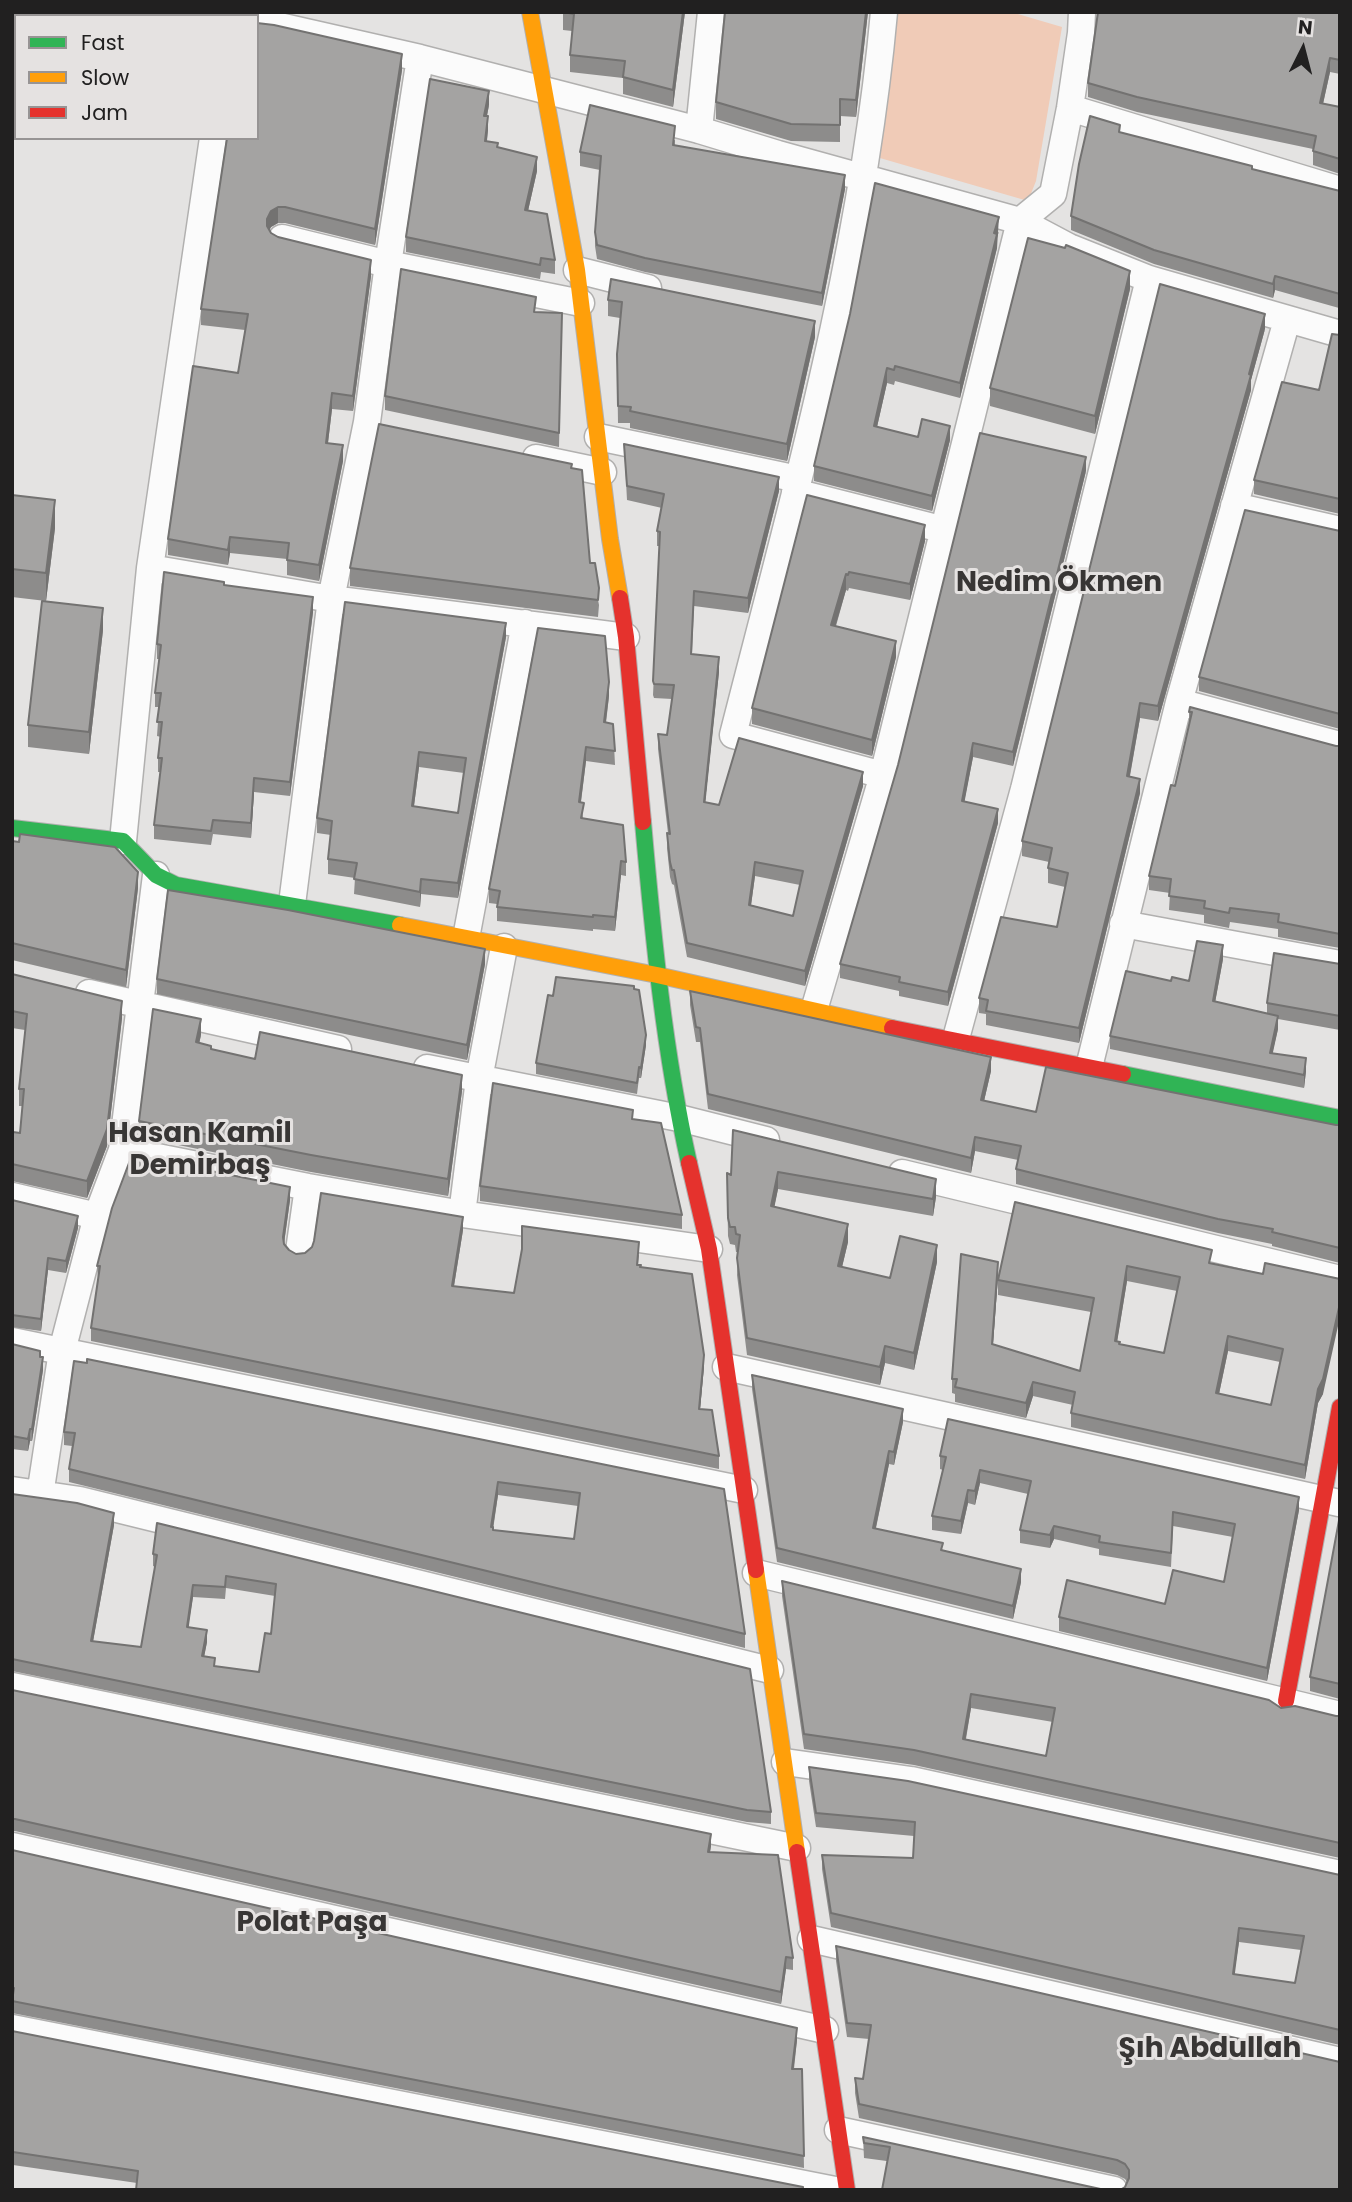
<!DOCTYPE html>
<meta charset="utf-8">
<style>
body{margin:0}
#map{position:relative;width:1352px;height:2202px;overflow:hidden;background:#e4e3e2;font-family:Poppins,sans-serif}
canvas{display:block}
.frame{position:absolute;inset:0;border:14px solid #212020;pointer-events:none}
.legend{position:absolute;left:14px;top:14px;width:245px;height:126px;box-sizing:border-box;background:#e5e2e1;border:2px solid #979494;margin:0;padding:9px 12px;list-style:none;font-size:21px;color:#212020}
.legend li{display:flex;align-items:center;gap:14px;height:35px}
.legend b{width:35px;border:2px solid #979494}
.north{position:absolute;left:1268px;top:14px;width:70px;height:70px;-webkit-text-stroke:5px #e5e2e1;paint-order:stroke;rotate:6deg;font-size:19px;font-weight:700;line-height:28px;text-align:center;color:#212020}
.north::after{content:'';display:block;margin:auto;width:24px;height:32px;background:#212020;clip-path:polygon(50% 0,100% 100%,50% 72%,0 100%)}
</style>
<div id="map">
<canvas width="1352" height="2202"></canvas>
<div class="frame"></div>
<ul class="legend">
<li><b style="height:9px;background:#30b455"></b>Fast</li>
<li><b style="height:9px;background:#ff9f0a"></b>Slow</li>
<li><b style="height:9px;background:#e5322d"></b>Jam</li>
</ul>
<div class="north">N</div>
</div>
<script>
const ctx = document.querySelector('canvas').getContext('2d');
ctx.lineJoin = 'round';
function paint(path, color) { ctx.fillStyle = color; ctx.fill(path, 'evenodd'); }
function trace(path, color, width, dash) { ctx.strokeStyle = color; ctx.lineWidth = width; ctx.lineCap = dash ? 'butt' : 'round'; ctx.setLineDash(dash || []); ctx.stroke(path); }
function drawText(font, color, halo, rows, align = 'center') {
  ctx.font = font + ' Poppins,sans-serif'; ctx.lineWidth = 6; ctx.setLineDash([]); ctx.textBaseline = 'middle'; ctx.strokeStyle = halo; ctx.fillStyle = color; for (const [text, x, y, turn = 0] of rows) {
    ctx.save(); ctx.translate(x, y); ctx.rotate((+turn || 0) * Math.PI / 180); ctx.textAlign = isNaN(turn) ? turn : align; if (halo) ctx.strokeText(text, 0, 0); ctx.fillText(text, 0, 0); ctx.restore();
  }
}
paint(new Path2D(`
 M896,12H1011L1062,27L1036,181L1028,201L873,156Z`), '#f0cbb7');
const street = new Path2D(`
 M233,16H236
 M257,21L420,58L699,130L778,154L1020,221L1069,247L1149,279L1340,334
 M1070,108L1340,190
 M699,130L711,12
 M282,238L388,264L581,303
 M577,270L648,288
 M598,437L798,479
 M536,458L603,472
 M795,492L945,530
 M1234,506L1340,530
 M150,568L331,599L626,637
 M1179,702L1340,745
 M883,775L733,735C794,496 862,258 884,12
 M123,841L150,568L213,138
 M292,904L331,599L367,422L388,264L420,58
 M1123,924L1340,964
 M466,938L525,623
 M89,993L338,1049
 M814,1010L883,775L1020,221L1053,194L1070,108L1081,33L1082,12
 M955,1042L1024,789L1149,279
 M1089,1067L1179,702L1287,320
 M427,1068L679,1118L766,1140
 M122,1150L308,1187L462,1214L709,1249
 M902,1173L1340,1279
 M12,1196L97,1216
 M462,1214L479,1079L504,947
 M299,1251L308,1187
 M12,1341L744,1490
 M726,1367L1339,1503
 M12,1490L80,1500L770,1670
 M40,1495L62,1351L97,1216L122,1150L156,875
 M756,1573L1340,1715
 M12,1686L797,1848
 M785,1762L911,1780L1340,1874
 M12,1846L825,2030
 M811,1939L1340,2061
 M12,2028L835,2190
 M838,2130L1114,2190`);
const fast = new Path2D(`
 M643,822C653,936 664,1051 689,1163
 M12,828L123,841L156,875L176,885L400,925
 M1123,1074L1340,1118`);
const slow = new Path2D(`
 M530,12L577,270L610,539L620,598
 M400,925L657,975L892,1028
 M756,1570L797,1852`);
const jam = new Path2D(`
 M620,598L626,637L643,822
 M892,1028L1123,1074
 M689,1163L709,1249L756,1570
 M1286,1701L1340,1407
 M797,1852L847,2190`);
trace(street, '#b1b0af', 29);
trace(fast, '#b1b0af', 18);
trace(slow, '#b1b0af', 18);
trace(jam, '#b1b0af', 18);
trace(street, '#fbfbfb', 26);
trace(fast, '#30b455', 16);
trace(slow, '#ff9f0a', 16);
trace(jam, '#e5322d', 16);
paint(new Path2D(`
 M563,12H685L673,107L623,94V78L570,72V55L572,31L563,30Z
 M868,12L856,117L840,116V142L791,141L716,119V102Z
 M1340,12V74L1330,72L1323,104L1340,107V174L1313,165V149L1137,112L1088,97V83Z
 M402,70L375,245L285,223H278L271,227L269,230L271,233L278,237L371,276L353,411L332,409L328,443L343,461L319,581L287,575V559L230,553L228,565L168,555V539L238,373L245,330L201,325V309L227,138Z
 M489,105L487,116L488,130L487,141L537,171L528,211L555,260V274L541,272L540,279L406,252V237Z
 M1120,133L1252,169L1340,191V318L1339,308L1275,290L1273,298L1154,264L1071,230V216Z
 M675,140V145L845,189L822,306L645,272L597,259L595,246V232L600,170L580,166V152Z
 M999,232L997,237V248L960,398L895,381L894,385L887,383L877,427L918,437L950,440L932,511L814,481V466L850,314Z
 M611,279L815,337L787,461L630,428V423H618L617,354L620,318L608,316V300Z
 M1130,289L1095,434L990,406V388Z
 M536,312L562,313L559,447L385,410V396Z
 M1265,329L1251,380V390L1158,721L1140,718L1130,776L1140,793L1079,1043L986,1025V1014L979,1013V998L1057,927L1065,887L1048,883V868L1049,862L1022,856V841Z
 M1340,335V514L1254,494V480L1319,390Z
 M624,444L779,491L748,613L694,606L692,654L719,672L705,802L719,805L863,786L805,986L687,957L674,885L672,884L670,877L667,848L668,833L658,749V734L667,735L672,699L654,698L653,695L660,546H657V531L662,508L627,500ZM755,876L800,885L793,916L751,905Z
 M572,468L599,605L598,617L350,586V568Z
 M1086,471L1013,766L973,757L964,802L998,823L948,1006L899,996V991L840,978V964Z
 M12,495L55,528L46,601L12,597Z
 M807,495L925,541L910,600L849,588L848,591L846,590L836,626L896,657L872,756L752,724V708Z
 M1337,531H1340V729L1199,691V677Z
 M224,585L313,612L290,796L254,792L251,838L213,834L211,845L154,839V825L161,772H158V758L161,737L157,736L159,707H155V693L159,659H157V644Z
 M103,630L89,754L28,747V725Z
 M506,637L458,898L421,894L420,907L354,894L355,878L328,874V859L331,835L317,833V818ZM419,767L464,773L458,813L414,806Z
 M609,696L606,723L613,724L615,765L586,761L581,802L583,818L626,862V876L621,875L615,931L593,929V931L497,921V904L489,903V889Z
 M1189,712L1336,746H1340V948L1278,937V929L1230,922L1229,928L1204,923V915L1169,910L1170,893L1149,890V876L1175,786L1189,725Z
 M12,841L138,888L126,987L12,960Z
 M1223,959L1215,1002L1267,1013V1003L1340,964V1030L1278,1019V1029L1272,1054L1306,1071L1304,1088L1110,1049V1036L1171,981H1189Z
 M485,964L467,1060L157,994V979Z
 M12,974L122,1018L107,1146L87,1198L12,1181V1139L20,1133L23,1106H19V1089L25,1030L12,1028Z
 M634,989L646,1045L641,1078H639L637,1094L536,1074V1063L553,996Z
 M690,991L991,1071L984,1101L1036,1112L1340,1125V1263L1272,1246V1244L1218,1233L1016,1184V1169L1018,1160L975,1151L971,1173L708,1109L700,1042H696L690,1005Z
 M201,1035L199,1043L211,1049L255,1059L462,1091L448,1196L311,1172L139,1137V1121Z
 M633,1119L682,1215V1229L480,1201V1186Z
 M733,1130L936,1197L933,1216L778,1189L774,1207L848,1242L842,1267L890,1278L937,1262L914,1370L885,1363L880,1385L747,1355L737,1275L738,1252H736L735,1245L730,1244L728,1236L727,1173L731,1175Z
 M12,1200L78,1228L66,1273L48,1270L41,1331L12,1327Z
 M290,1200L284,1244L289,1250L296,1254L463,1230L454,1286L514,1293L639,1255L638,1265L641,1267L704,1367L700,1409L719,1456V1469L91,1341V1328L98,1278L97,1266Z
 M1015,1202L1212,1264L1263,1274L1323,1394L1318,1403L1305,1479L1071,1427V1413L1073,1405L1033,1396L1026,1418L955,1402V1394L952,1393V1379L998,1277L993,1344L1080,1371L1091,1312L998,1295V1280ZM1127,1281L1177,1291L1164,1353L1120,1344L1117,1341ZM1228,1351L1280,1362L1271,1405L1219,1394Z
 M12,1344L40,1357L43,1370L32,1441H30L28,1451L12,1449Z
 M752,1375L903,1422L894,1465L889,1464L876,1528L943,1550L1021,1582L1013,1619L777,1562L752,1389Z
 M64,1432L724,1489L745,1634V1648L69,1482V1469L72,1446L64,1445ZM498,1495L578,1506L574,1539L493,1530Z
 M940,1456L1299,1510L1267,1681L1059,1631V1617L1165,1604L1224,1582L1233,1537L1173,1526L1171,1567L1099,1555V1549L1054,1539L1050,1548L1020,1543V1530L1028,1494L980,1483L975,1505L968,1503L961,1534L932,1530V1516L943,1470L940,1469Z
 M12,1494L114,1525L93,1641L141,1647L155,1567L153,1566V1554L157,1523L771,1812V1824L747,1822L12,1671ZM226,1588L275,1596L271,1634L259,1672L215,1666L204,1656L207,1642L188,1627L193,1597L225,1599Z
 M1340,1515V1699L1310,1691V1677Z
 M782,1581L1281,1708L1340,1716V1858L914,1765L804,1749L782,1596ZM971,1708L1053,1722L1046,1756L966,1739Z
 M12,1690L711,1846L710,1852L793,1958V1970L786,1969L781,2004L15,1831H12Z
 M809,1767L1340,1875V2045L831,1927L822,1869V1855L913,1858L914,1836L816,1827L809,1781ZM1239,1942L1301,1950L1295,1983L1234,1974Z
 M12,1850L797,2040L794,2069H802L804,2168L12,2013Z
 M836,1946L1336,2062L1125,2187L1127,2182L1125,2179L1117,2175L859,2118L855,2093V2078L863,2079L869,2039L847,2037L836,1961Z
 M12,2031L803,2187L137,2183L13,2165Z
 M863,2137L1105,2190L864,2158Z`), '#8d8c8b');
paint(new Path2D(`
 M683,12H685L673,107V90Z
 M866,12H868L856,117V100Z
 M402,54V70L375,245V229Z
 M1330,58V72L1320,117V103Z
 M489,91V105L484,130V116Z
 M488,116V130L485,155V141Z
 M537,157V171L525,224V210Z
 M845,175V189L822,306V293Z
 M278,207V223L271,227L267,235V219L271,211Z
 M999,217L997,248L960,398V383L994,233Z
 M371,260V276L353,411V396Z
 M1130,271V289L1095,434V416Z
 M1275,276V290L1273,298V284Z
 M1265,314V329L1251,380V390L1158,721V706Z
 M815,321V337L787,461V444Z
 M887,368V383L874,440V426Z
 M332,393V409L326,459V443Z
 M950,426V440L932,511V496Z
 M343,445V461L319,581V565Z
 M1086,457V471L1013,766V752Z
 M779,477V491L748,613V598Z
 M55,500V528L46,601V573Z
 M925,525V541L910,600V584Z
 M230,537V553L228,565V550Z
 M846,574V590L831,641V625Z
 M313,597V612L290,796V782Z
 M103,608V630L89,754V732Z
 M506,623V637L458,898V883Z
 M896,641V657L872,756V740Z
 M719,657V672L704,816V802Z
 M609,682V696L604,736V722Z
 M1140,703V718L1127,791V776Z
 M973,743V757L962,815V801Z
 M586,747V761L579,816V802Z
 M419,752V767L412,821V806Z
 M863,772V786L805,986V971Z
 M254,778V792L251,838V823Z
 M1140,779V793L1079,1043V1028Z
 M998,809V823L948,1006V992Z
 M621,861V875L615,931V917Z
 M755,862V876L749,920V905Z
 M138,872V888L126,987V970Z
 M421,879V894L420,907V892Z
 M1223,945V959L1213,1014V1001Z
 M485,949V964L467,1060V1045Z
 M122,1001V1018L107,1146L87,1198V1181Z
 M1278,1016V1029L1270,1066V1053Z
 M201,1019V1035L196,1058V1042Z
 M646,1035V1045L641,1078V1068Z
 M991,1057V1071L981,1114V1100Z
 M1306,1058V1071L1304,1088V1075Z
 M462,1075V1091L448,1196V1179Z
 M975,1137V1151L971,1173V1158Z
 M778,1172V1189L771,1224V1206Z
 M936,1179V1197L933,1216V1199Z
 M290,1187V1200L283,1250V1237Z
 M78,1216V1228L66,1273V1261Z
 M463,1217V1230L452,1298V1286Z
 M848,1224V1242L838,1284V1266Z
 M937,1245V1262L914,1370V1353Z
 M48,1258V1270L41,1331V1319Z
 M998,1262V1277L992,1358V1344Z
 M1127,1266V1281L1115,1355V1341Z
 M1340,1303V1317L1323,1394L1318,1403L1305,1479V1465L1318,1389Z
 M1228,1336V1351L1216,1408V1393Z
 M885,1346V1363L880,1385V1367Z
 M704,1355V1367L699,1421V1409Z
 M43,1357V1370L32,1441V1429Z
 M1033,1382V1396L1026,1418V1403Z
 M903,1409V1422L894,1465V1452Z
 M30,1429V1441L28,1451V1439Z
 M889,1451V1464L873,1541V1528Z
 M980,1470V1483L975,1505V1491Z
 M498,1482V1495L491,1540V1527Z
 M968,1490V1503L961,1534V1521Z
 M1299,1497V1510L1267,1681V1668Z
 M114,1513V1525L91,1653V1641Z
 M1054,1526V1539L1050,1548V1535Z
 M1021,1569V1582L1013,1619V1606Z
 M193,1585V1597L187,1639V1627Z
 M207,1630V1642L202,1668V1656Z
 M971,1694V1708L963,1753V1739Z
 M711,1834V1846L708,1864V1852Z
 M1239,1928V1942L1233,1988V1974Z
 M786,1957V1969L781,2004V1992Z
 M797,2028V2040L792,2081V2069Z`), '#737271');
const building = new Path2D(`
 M683,12L673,90L623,77L625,61L570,55L574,14L563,12Z
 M725,12H866L856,100L840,99V125L791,124L716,102Z
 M1098,12H1340V60L1330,58L1320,103L1340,107V159L1313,151L1316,136L1137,97L1088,83Z
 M257,23L274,25L402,54L375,229L285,207H278L271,211L267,219V226L271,233L278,237L371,260L353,396L332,393L326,443L343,445L319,565L287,560L289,543L230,537L228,550L168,539L193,366L238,373L248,314L201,309L227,138H257Z
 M430,79L489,91L484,116H488L485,141L498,143L497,147L537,157L525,210L547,214L555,260L541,258L540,265L406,237Z
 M590,105L675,126L673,145L845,175L822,293L645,258L597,245L595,232L601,156L580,152Z
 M1090,116L1120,125L1119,132L1252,166V169L1340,191V294L1275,276L1273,284L1154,250L1071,216L1079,164Z
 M875,183L999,217L994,233L997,234L960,383L895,366L894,370L887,368L874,426L918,437L922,419L950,426L932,496L814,466L850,314Z
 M1028,238L1065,248L1066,245L1130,271L1095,416L990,388Z
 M401,269L536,297L534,312L562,313L559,433L385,396Z
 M611,279L815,321L787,444L630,411L631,407L618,406L617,354L622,302L608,300Z
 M1160,284L1265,314L1249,374L1251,375L1158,706L1140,703L1127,776L1140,779L1079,1028L986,1011L988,1000L979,998L1001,917L1057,927L1068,873L1048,868L1052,848L1022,841Z
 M1332,334L1340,335V499L1254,480L1282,382L1319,390Z
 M379,424L572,464L571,468L582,470L590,563H595L599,588L598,600L350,568Z
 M980,433L1086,457L1013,752L973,743L962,801L998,809L948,992L899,982L900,977L840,964L898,765Z
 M624,444L779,477L748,598L694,591L691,654L719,657L704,802L719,805L739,738L863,772L805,971L687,943L674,870H672L670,862L667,833L670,834L658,734L667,735L674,685L654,684L653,681L660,532L657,531L664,494L627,486ZM755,862L803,871L793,916L749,905Z
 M12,495L55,500L46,573L12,569Z
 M807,495L925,525L910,584L849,572L848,575L846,574L831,625L896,641L872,740L752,708Z
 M1245,510L1340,531V714L1199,677Z
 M164,572L224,582V585L313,597L290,782L254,778L251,823L213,820L211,831L154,825L162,758H158L162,722H157L161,693H155L161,645L157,644Z
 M42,601L103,608L89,732L28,725Z
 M345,602L506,623L458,883L421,879L420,892L354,879L357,863L328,859L332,821L317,818ZM419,752L466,758L458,813L412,806Z
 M538,628L605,636L609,682L604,722L613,724L615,751L586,747L579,802L584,803L581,818L623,825L626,862L621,861L615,917L593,915V917L497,907L500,891L489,889Z
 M1190,707L1336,746H1340V934L1278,922L1279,914L1230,908L1229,913L1204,908L1205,901L1169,896L1171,879L1149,876L1171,785L1175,786L1192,712H1189Z
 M20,834L115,847L138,872L126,970L12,943V841L19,842Z
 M168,890L288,910L485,949L467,1045L157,979Z
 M1197,941L1223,945L1213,1001L1278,1016L1270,1053L1306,1058L1304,1075L1110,1036L1126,971L1171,981L1172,977L1189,981Z
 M1274,953L1340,964V1016L1267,1003Z
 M12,974L122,1001L107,1129L87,1181L12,1164L13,1132L20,1133L24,1089H19L27,1014L12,1011Z
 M556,977L634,986V989L639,990L646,1035L641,1068L639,1067L637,1083L536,1063L548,995L553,996Z
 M690,991L991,1057L981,1100L1036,1112L1046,1067L1336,1125H1340V1248L1272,1232L1273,1229L1218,1219L1016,1169L1021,1146L975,1137L971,1158L708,1094L700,1028L696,1027Z
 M153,1009L201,1019L196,1042L211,1046V1049L255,1059L260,1032L462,1075L448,1179L311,1155L139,1121Z
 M493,1083L633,1110L632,1119L661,1123L682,1215L480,1186Z
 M733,1130L936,1179L933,1199L778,1172L771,1206L848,1224L838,1266L890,1278L900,1236L937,1245L914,1353L885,1346L880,1367L747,1338L737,1258L740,1235L736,1234L735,1227H730L728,1218L727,1173L731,1175Z
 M132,1155L290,1187L283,1237L284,1244L289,1250L296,1254L305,1253L312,1247L314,1241L321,1193L463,1217L452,1286L514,1293L522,1249V1226L639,1242L637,1265H641L640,1267L692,1274L704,1355L699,1409L712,1410L719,1456L91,1328L100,1266H97L112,1208Z
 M12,1200L78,1216L66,1261L48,1258L41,1319L12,1315Z
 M1015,1202L1212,1250L1209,1263L1263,1274L1265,1263L1340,1279V1303L1323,1379L1318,1389L1305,1465L1071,1413L1075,1392L1033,1382L1026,1403L955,1387L957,1379H952L961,1254L998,1262L992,1344L1080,1371L1094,1298L998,1280ZM1127,1266L1180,1277L1164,1353L1119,1344L1120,1342L1115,1341ZM1228,1336L1283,1349L1271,1405L1216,1393Z
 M12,1344L40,1351V1357H43L32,1429H30L28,1439L12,1436Z
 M87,1359L724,1489L745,1634L69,1469L75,1433L64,1432L74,1361L87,1363ZM498,1482L580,1493L574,1539L493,1530V1527H491Z
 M752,1375L903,1409L894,1452L889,1451L873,1528L943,1543L941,1550L1021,1569L1013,1606L777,1548Z
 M948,1419L1299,1497L1267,1668L1059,1617L1067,1580L1165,1604L1173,1570L1224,1582L1235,1524L1173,1512L1171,1553L1099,1542L1100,1536L1054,1526L1050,1535L1020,1530L1031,1481L980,1470L975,1491L968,1490L961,1521L932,1516L946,1457L940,1456Z
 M12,1494L77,1503L114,1513L91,1641L141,1647L157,1555L153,1554L157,1523L750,1669L771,1812L747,1810L12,1659ZM226,1576L276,1584L271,1634L265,1633L259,1672L214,1666L215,1658L202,1656L207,1630L187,1627L193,1585L225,1587Z
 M1340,1515V1684L1310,1677Z
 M782,1581L1269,1700L1281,1708L1295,1706L1336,1716H1340V1843L914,1750L804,1734ZM971,1694L1055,1708L1046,1756L963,1739Z
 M12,1690L711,1834L708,1852L778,1855L793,1958L786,1957L781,1992L15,1819H12Z
 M809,1767L908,1781L1340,1875V2030L831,1913L822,1855L913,1858L915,1822L816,1813ZM1239,1928L1304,1936L1295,1983L1233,1974Z
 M12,1850L797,2028L792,2069H802L804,2156L12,2001L14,1988H12Z
 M836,1946L1340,2062V2190H1120L1125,2187L1129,2178V2170L1125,2164L1117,2160L859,2104L855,2078L863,2079L871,2025L847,2023Z
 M12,2031L803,2187V2190H136L138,2171L13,2152L12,2157Z
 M863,2137L1105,2190H882L890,2147L864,2143Z`);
paint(building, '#a4a3a2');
trace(building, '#737271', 2);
drawText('bold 28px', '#383635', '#e5e2e1', [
 ["Nedim Ökmen",1059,584],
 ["Hasan Kamil",200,1135],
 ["Demirbaş",200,1167],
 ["Polat Paşa",312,1924],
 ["Şıh Abdullah",1210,2050]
]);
</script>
